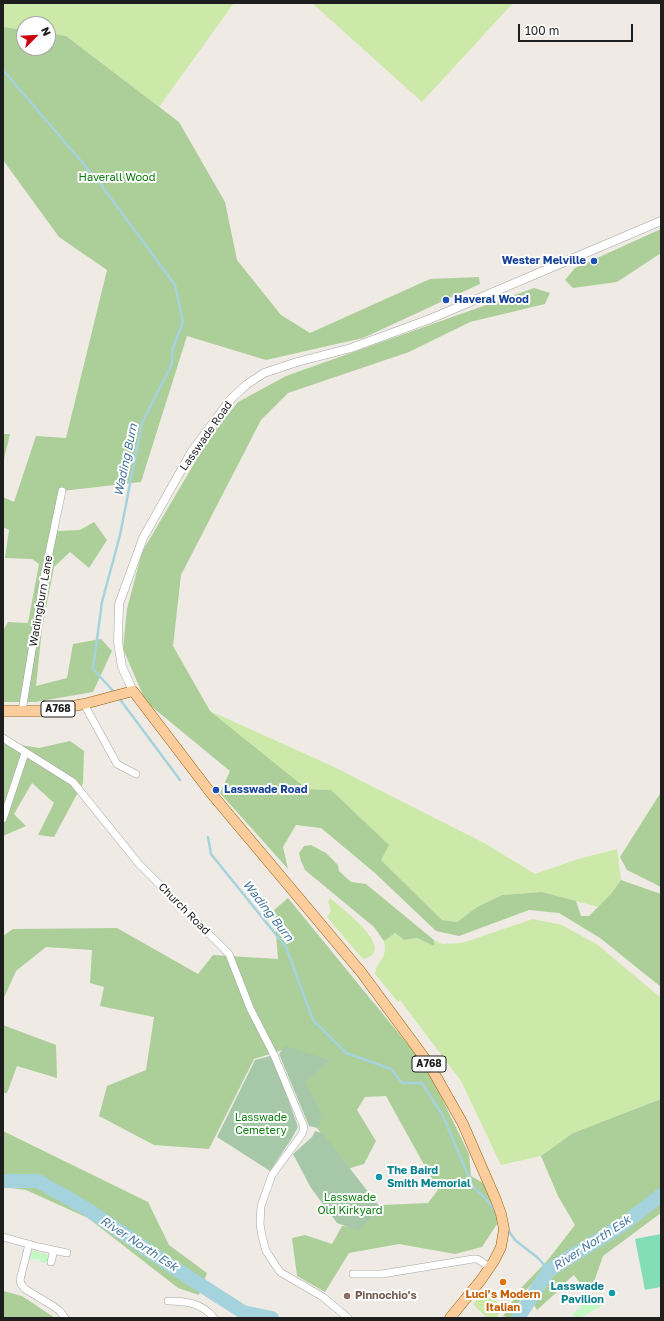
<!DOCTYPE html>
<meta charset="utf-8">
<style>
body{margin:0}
#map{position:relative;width:664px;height:1321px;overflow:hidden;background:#efebe4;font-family:"Golos Text",sans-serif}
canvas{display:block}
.frame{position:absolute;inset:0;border:4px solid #1e1e1e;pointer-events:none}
.north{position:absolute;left:16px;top:16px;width:40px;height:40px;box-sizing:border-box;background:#fff;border:1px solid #a5a5a5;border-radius:50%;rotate:66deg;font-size:11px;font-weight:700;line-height:16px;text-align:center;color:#1e1e1e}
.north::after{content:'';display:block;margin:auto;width:14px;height:18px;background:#cc010d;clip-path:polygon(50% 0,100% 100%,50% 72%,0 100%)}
.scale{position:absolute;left:518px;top:24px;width:115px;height:18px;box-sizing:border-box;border:2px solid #1e1e1e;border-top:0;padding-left:5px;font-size:12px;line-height:14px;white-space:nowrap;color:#1e1e1e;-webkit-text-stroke:3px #fff;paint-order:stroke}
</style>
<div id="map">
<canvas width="664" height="1321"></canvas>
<div class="frame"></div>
<div class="north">N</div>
<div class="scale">100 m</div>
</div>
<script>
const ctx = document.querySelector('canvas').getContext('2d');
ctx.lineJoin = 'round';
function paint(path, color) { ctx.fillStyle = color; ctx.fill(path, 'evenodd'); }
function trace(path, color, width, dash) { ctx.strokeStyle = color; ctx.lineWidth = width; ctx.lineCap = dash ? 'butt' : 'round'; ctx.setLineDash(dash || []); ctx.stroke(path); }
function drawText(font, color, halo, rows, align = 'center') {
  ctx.font = font + ' "Golos Text",sans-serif'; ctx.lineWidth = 4; ctx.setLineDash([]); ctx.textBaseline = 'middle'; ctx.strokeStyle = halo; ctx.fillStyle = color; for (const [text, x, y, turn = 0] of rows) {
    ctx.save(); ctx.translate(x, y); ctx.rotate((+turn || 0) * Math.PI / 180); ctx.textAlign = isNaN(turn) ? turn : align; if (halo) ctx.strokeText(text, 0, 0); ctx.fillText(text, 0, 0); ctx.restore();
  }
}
paint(new Path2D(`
 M3,3H234L159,107L66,36L48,33V24H24V30L3,27Z
 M312,3H513L422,102Z
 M210,711L332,766L486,844L535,874L578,859L617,849L621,880L612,894L598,907L542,892L502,895L477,907L457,922L442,920L381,860L331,790L307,789Z
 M330,898C340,907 399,950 364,959L360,956L327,917L331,911L328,902Z
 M533,919L562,925L598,945L661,998V1099L573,1133L541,1156L501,1165L461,1081L400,1000L398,1002L375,974C377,959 388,960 384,941L395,933L404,940L417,938L434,946V940L442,944L462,943Z
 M483,1292L504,1307L496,1318H487L473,1304Z`), '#cde9aa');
paint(new Path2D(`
 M3,27L24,30V48H48V33L66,36L179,122L225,202L237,260L281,315L310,333L430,279L479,277L480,284L363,338L266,360L187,336L141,482L62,491L56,531L80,530L94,522L107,540L89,568L70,552L54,567L42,629L36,686L67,678L73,644L101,639L112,651L93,692L35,702H3V631L8,622L28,623L39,564L32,559L5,558L9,530L3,527V497L14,502L36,436L66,438L107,270L59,237L3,160Z
 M661,229V253L617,282L573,288L565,280L575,268Z
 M534,288L550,293L545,304L470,322L409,352L288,393L261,420L181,575L173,646L210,711L307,789L331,790L389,845L381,860L442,920L457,922L477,907L502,895L542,892L576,901L581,916H589L611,894L621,880L661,894V987L600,938L559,913L529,910L459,936L436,931L375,873L321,828L296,825L283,847L288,869L220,793L230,771L146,702L123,649L127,609L142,552L211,435L238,402L286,376Z
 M3,434H10L3,463Z
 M70,741L84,751L83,783L54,837L38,835L54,803L32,783L14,814L26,826L3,836V742L39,748Z
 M661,792V887L627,870L620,857Z
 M311,845L326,853L338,865L339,871L351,882L366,884L434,940V946L417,938L404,940L395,933L384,941L374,927L305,870L301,861L299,853L304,846Z
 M288,898L427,1068L469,1154L471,1176L483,1183L499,1221L482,1247L455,1254L399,1244L349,1253L325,1292L297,1276L292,1238L305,1235L332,1244L342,1226L360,1228L383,1205L428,1203L438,1190L386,1096L365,1097L357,1110L376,1141L364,1164L347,1169L312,1121L286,1049L254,1059L209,1149L154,1145L99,1116L107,1086L146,1070L154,1017L100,1006L104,987L90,983L92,950L46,947L16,971L3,1000V936L13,929L117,928L198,974L213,955L278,959L274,910Z
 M3,1025L56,1045L57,1078L17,1066L7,1093H3Z
 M661,1099V1189L625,1217L556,1260L525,1291L511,1318L503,1316L521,1288L547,1261L575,1225L558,1196L541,1156L573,1133Z
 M3,1131L148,1202L169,1245L207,1273L199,1295L178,1288L88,1218L26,1190L3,1187Z
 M661,1200V1213L603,1256L594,1282L583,1287L574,1275L568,1280L558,1291L537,1310L534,1305L554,1275Z
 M3,1291L22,1296L55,1318H3Z`), '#acce99');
paint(new Path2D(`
 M285,1046L330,1060L305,1082L322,1114L318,1128L309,1126L279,1054Z
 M270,1056L279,1073L298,1127L292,1138L270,1171L217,1137L255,1060Z
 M315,1131L322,1133L380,1207L359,1231L337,1223L311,1188L293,1154L312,1137Z`), '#a6c8a9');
paint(new Path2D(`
 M34,1251L46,1254L48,1256L47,1263L40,1262V1260L30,1259L31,1253Z
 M600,1297L603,1305C594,1309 585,1318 575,1318L572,1314L579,1309L581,1304Z`), '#c2f9c3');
paint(new Path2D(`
 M661,1234V1287L645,1290L635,1239Z`), '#83deb5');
trace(new Path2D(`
 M3,70L99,182L175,285L183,322L173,348L172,364L142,423L120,535L102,602L93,669L115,693
 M119,698L180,780
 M208,837L211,854L286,947L313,1020L346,1053L391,1069L402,1083H422L443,1116L473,1187L486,1199L497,1214
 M508,1230L515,1240L538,1258L549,1270`), '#a5d3dd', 2.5);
trace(new Path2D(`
 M3,1181H38L87,1209L168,1264L243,1312L272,1318
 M518,1318L549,1270L624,1224L661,1195`), '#a5d3dd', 14);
const minor = new Path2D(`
 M84,704L117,764L136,774
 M22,711L44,577L62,491
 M3,738L73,782L139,864L229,954L250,1008L274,1055L304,1127L302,1134L272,1175L261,1206L260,1224L262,1236L266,1251L280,1272L323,1297L348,1318
 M3,819L25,753
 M3,1237L39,1247L67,1253
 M29,1244L20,1280L21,1284L25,1289L53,1306L60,1311L65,1318
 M51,1262L54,1250
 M353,1274H382L473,1259H477L490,1267
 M168,1301C186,1301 202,1303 214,1318`);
const tertiary = new Path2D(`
 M133,691L122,667L118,642L119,604L143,538L192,451L231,399L246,385L264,373L297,362L351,348L430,319L661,221`);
const primary = new Path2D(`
 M3,711H46L84,704L133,691L210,792L361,972L429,1064L463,1124L496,1200L501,1214L504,1229L501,1247L494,1261L481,1280L450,1318`);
trace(minor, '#a5a5a5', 8);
trace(tertiary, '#a5a5a5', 9);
trace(primary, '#985d01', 11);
trace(minor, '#fff', 7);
trace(tertiary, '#fff', 8);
trace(primary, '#fbcd9d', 10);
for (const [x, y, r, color] of [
 [594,261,4,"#1a4fb4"],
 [446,300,4,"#1a4fb4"],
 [216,790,4,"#1a4fb4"],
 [379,1177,4,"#0f9aa8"],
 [503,1282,4,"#e8710a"],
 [612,1293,4,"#0f9aa8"],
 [347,1296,4,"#8d6e63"]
]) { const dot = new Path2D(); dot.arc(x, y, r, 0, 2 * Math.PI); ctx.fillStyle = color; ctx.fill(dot); trace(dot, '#fff', 1.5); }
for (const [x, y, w] of [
 [58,709,34],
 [429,1064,34]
]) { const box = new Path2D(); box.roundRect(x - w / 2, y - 8, w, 16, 3); ctx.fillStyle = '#fff'; ctx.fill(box); trace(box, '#1e1e1e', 1); }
drawText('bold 10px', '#1e1e1e', null, [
 ["A768",58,709],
 ["A768",429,1064]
]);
drawText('11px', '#0c7d0f', '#fff', [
 ["Haverall Wood",117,178],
 ["Lasswade",261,1118],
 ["Cemetery",261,1131],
 ["Lasswade",350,1198],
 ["Old Kirkyard",350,1211]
]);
drawText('bold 11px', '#164399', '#fff', [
 ["Wester Melville",586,261,"right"],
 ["Haveral Wood",454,300],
 ["Lasswade Road",224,790]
], 'left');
drawText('11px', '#1e1e1e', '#fff', [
 ["Lasswade Road",206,436,-55],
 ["Wadingburn Lane",41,601,-80],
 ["Church Road",184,909,45]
]);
drawText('bold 11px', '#0d838f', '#fff', [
 ["The Baird",387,1171],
 ["Smith Memorial",387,1184],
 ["Lasswade",604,1287,"right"],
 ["Pavilion",604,1300,"right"]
], 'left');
drawText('bold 11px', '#c56008', '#fff', [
 ["Luci’s Modern",503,1295],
 ["Italian",503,1308]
]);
drawText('bold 11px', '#785e54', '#fff', [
 ["Pinnochio's",355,1296]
], 'left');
drawText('italic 12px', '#45779e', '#fff', [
 ["Wading Burn",126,460,-78],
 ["Wading Burn",268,911,52],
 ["River North Esk",592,1243,-33],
 ["River North Esk",139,1244,33]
]);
</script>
